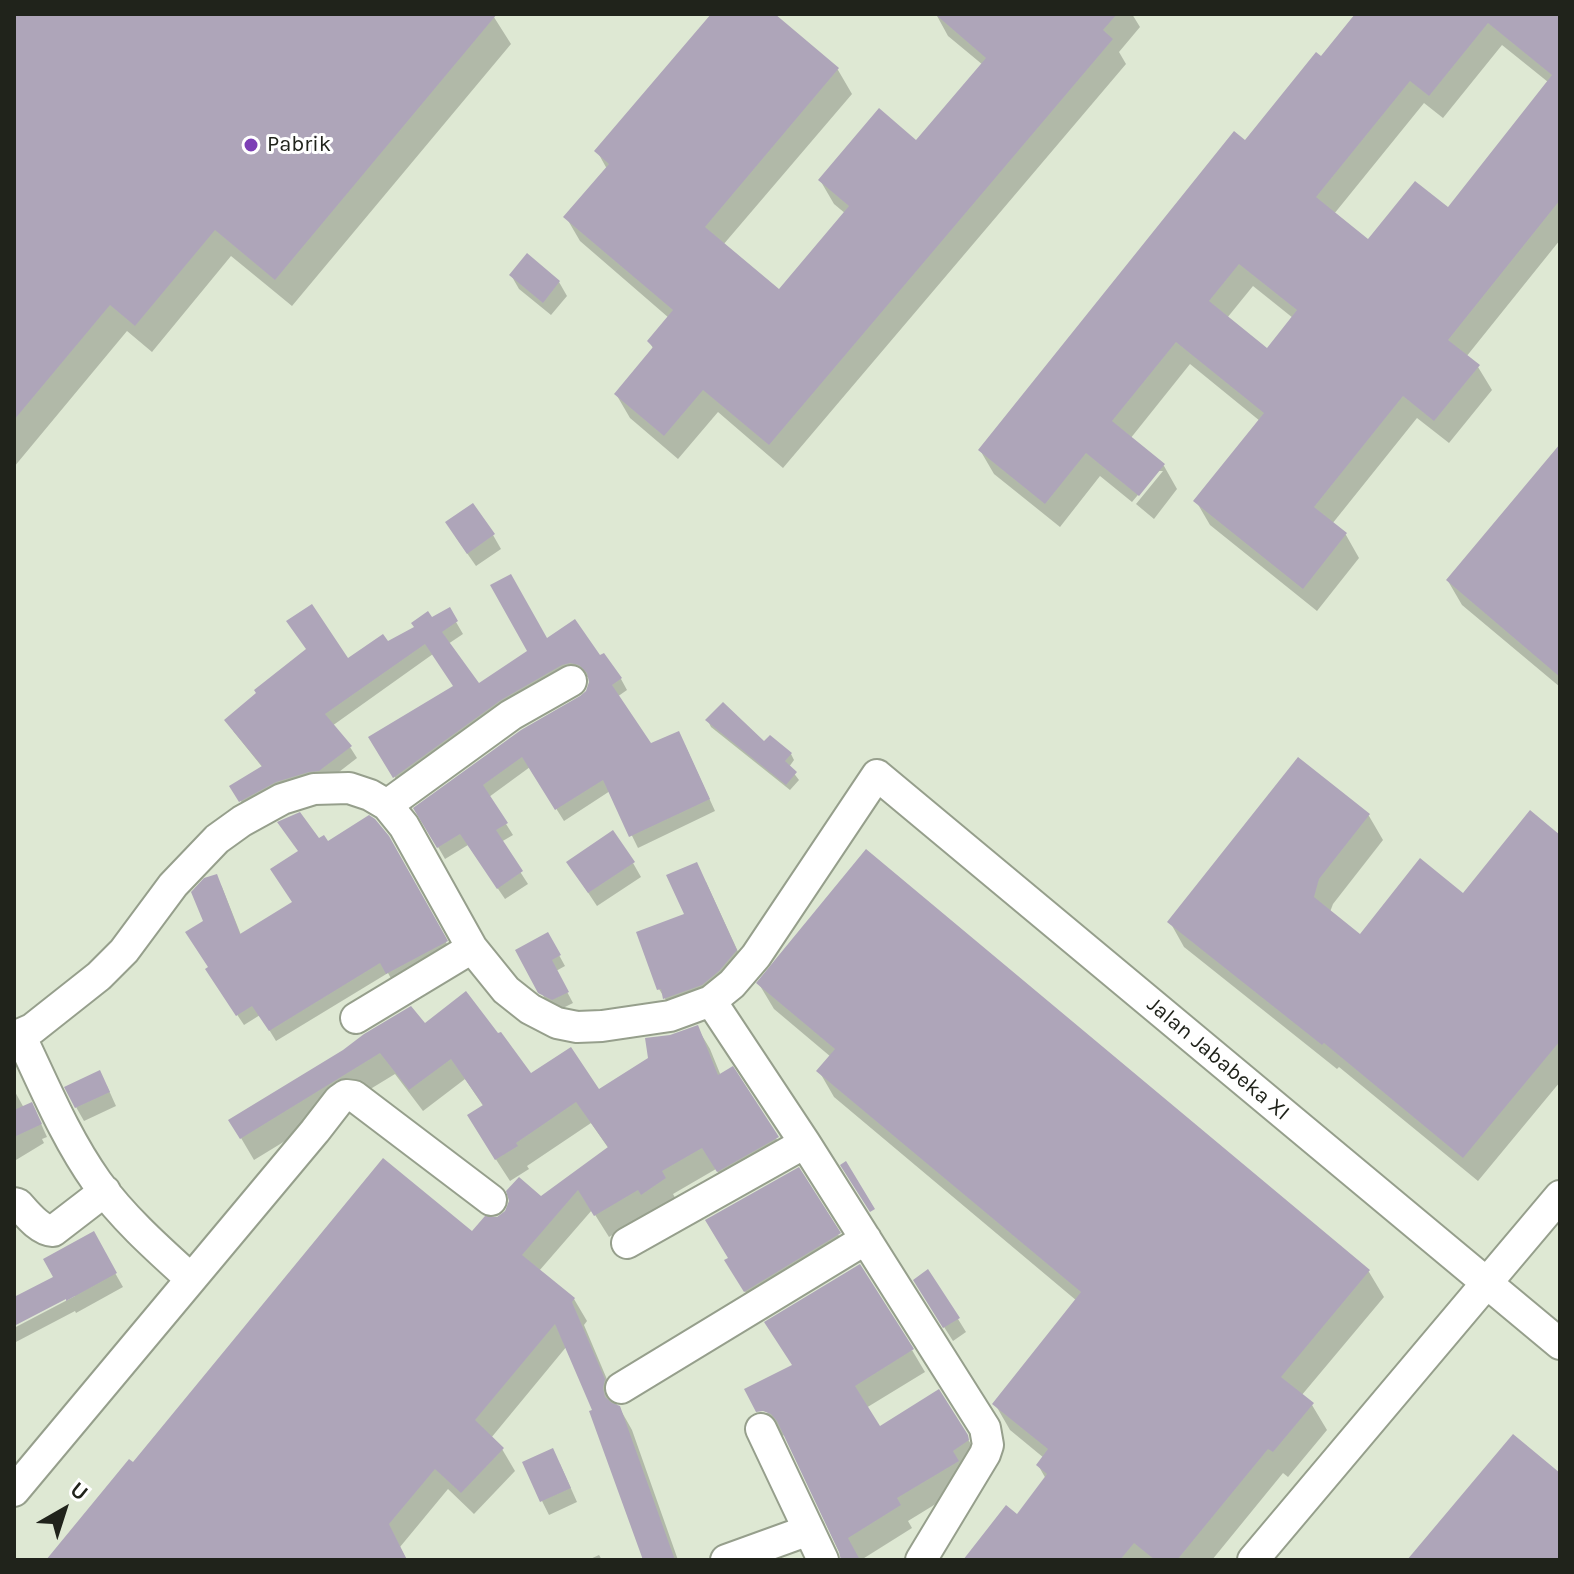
<!DOCTYPE html>
<style>
body{margin:0}
#map{position:relative;width:1574px;height:1574px;overflow:hidden;background:#dee8d3;font-family:Karla,sans-serif}
canvas{display:block}
.frame{position:absolute;inset:0;border:16px solid #20231b;pointer-events:none}
.north{position:absolute;left:24px;top:1470px;width:80px;height:80px;-webkit-text-stroke:6px #fff;paint-order:stroke;rotate:39deg;font-size:22px;font-weight:700;line-height:32px;text-align:center;color:#20231b}
.north::after{content:'';display:block;margin:auto;width:28px;height:36px;background:#20231b;clip-path:polygon(50% 0,100% 100%,50% 72%,0 100%)}
</style>
<div id="map">
<canvas width="1574" height="1574"></canvas>
<div class="frame"></div>
<div class="north">U</div>
</div>
<script>
const ctx = document.querySelector('canvas').getContext('2d');
ctx.lineJoin = 'round';
function paint(path, color) { ctx.fillStyle = color; ctx.fill(path, 'evenodd'); }
function trace(path, color, width, dash) { ctx.strokeStyle = color; ctx.lineWidth = width; ctx.lineCap = dash ? 'butt' : 'round'; ctx.setLineDash(dash || []); ctx.stroke(path); }
function drawText(font, color, halo, rows, align = 'center') {
  ctx.font = font + ' Karla,sans-serif'; ctx.lineWidth = 6; ctx.setLineDash([]); ctx.textBaseline = 'middle'; ctx.strokeStyle = halo; ctx.fillStyle = color; for (const [text, x, y, turn = 0] of rows) {
    ctx.save(); ctx.translate(x, y); ctx.rotate((+turn || 0) * Math.PI / 180); ctx.textAlign = isNaN(turn) ? turn : align; if (halo) ctx.strokeText(text, 0, 0); ctx.fillText(text, 0, 0); ctx.restore();
  }
}
paint(new Path2D(`
 M14,14H492L511,44L292,306L231,256L152,352L127,331L14,467Z
 M713,14H772L838,70L852,94L723,245L779,292L846,214L834,204L820,180L917,142L983,65L948,36L936,14H1132L1140,27L1119,52L1126,64L783,468L718,412L678,459L630,418L616,394L654,350L649,341L669,318L580,241L566,217L607,169L597,151Z
 M1357,14H1560V240L1466,357L1478,367L1492,390L1449,443L1417,418L1332,524L1346,535L1359,558L1317,611L1210,525L1196,501L1260,421L1190,364L1130,439L1164,466L1177,489L1154,519L1136,504L1163,471H1158L1132,502L1100,476L1060,527L994,474L980,450L1246,143L1321,59ZM1502,45L1548,82L1448,210L1368,242L1334,214L1424,103L1443,118ZM1253,286L1293,318L1267,350L1227,318Z
 M511,275L559,282L567,296L551,315L519,289Z
 M1560,447V687L1462,605L1448,581Z
 M493,535L501,549L476,566L455,536Z
 M449,610L463,634L448,644L478,686L546,641L600,658L621,679L627,690L617,697L651,746L685,745L715,811L638,848L610,791L564,821L530,767L489,797L513,835L501,842L528,884L505,899L468,845L445,859L416,809L588,692L590,678L580,674L402,789L371,738L455,687L433,654L332,726L350,747L357,758L326,782L248,813L232,786L263,768L234,732L227,721L348,660L387,644Z
 M708,721L791,754L794,760L789,767L799,780L790,790L711,727Z
 M1298,760L1369,816L1383,840L1333,904L1330,912L1360,937L1463,896L1560,838V1082L1478,1181L1339,1067L1337,1069L1184,947L1170,922Z
 M387,837L452,953L394,984L388,973L276,1041L260,1015L244,1025L214,980L205,922L216,876L222,887L241,935L294,903L319,840L327,844Z
 M866,852L1369,1272L1384,1297L1301,1396L1312,1405L1327,1430L1288,1477L1283,1473L1212,1560H965L1017,1516L1046,1479L1038,1465L1044,1458L1010,1430L995,1404L1077,1301L834,1097L819,1071L831,1057L774,1009L759,984Z
 M633,863L641,877L597,906L577,876Z
 M706,882L746,969L675,1015L659,989L687,915Z
 M548,935L565,966L556,971L573,1003L559,1010L548,1004L517,951Z
 M424,1026L530,1076L598,1091L651,1059L671,1037L697,1027L710,1049L721,1076L732,1069L790,1160L731,1193L716,1169L673,1194L677,1201L655,1216L652,1211L609,1237L592,1210L539,1271L574,1299L587,1321L584,1325L617,1403L616,1407H619L632,1430L678,1560H645L595,1412L567,1346L491,1438L502,1449L515,1471L474,1514L448,1489L400,1547L407,1560H48L133,1465L473,1234L498,1219L541,1199L609,1149L591,1123L527,1166L529,1169L510,1181L482,1138L484,1107L465,1079L423,1111L395,1074L254,1160L231,1121Z
 M107,1086L116,1106L84,1121L76,1107Z
 M14,1090L24,1108L38,1117L47,1137L42,1139L44,1143L16,1160L14,1157Z
 M798,1170L851,1255L757,1312L727,1260Z
 M93,1234L123,1287L76,1313L75,1311L14,1343V1328L75,1296L73,1292L14,1324V1299L56,1277Z
 M923,1294L958,1319L966,1332L953,1341Z
 M912,1350L925,1372L866,1408L879,1429L966,1436L980,1459L970,1483L908,1521L912,1528L861,1560H843L785,1436L777,1433L771,1434L759,1414L773,1412Z
 M560,1464L577,1502L549,1515L542,1501Z
 M599,1555L602,1560H588Z`), '#0003');
paint(new Path2D(`
 M14,14H497L275,280L215,230L135,326L110,305L14,420Z
 M711,14H775L839,68L705,227L779,289L849,206L818,180L879,108L916,140L986,58L935,14H1117L1103,30L1113,39L769,445L703,390L664,436L614,394L653,347L647,341L673,310L563,217L609,164L594,151Z
 M1355,14H1560V200L1448,340L1480,365L1434,421L1403,396L1314,507L1347,533L1303,589L1193,501L1264,413L1176,342L1112,421L1165,464L1139,496L1086,453L1045,504L978,450L1234,131L1245,140L1316,52L1321,56ZM1488,23L1552,75L1448,207L1415,181L1368,239L1316,197L1410,81L1429,96ZM1239,264L1297,310L1267,348L1209,301Z
 M527,253L560,281L543,303L509,275Z
 M1560,444V677L1446,580Z
 M473,503L495,534L467,554L445,522Z
 M511,574L547,638L575,619L600,655L604,653L622,678L612,685L651,743L679,731L710,799L629,837L603,780L555,810L522,757L483,785L508,823L496,830L523,871L497,889L460,834L437,848L413,808L521,730L580,696L586,691L589,682L587,673L579,665L570,663L562,665L501,700L393,778L368,737L453,686L425,644L325,714L352,746L319,771L309,772L276,782L239,802L229,786L262,766L224,720L256,693L254,690L306,649L286,621L312,604L348,658L383,634L388,641L414,627L411,623L428,611L432,617L450,607L458,621L442,632L479,683L527,651L490,585Z
 M723,702L764,741L770,735L792,753L785,761L797,772L786,785L705,720Z
 M1298,757L1370,814L1319,879L1314,897L1360,934L1420,858L1463,893L1530,810L1560,835V1041L1463,1158L1324,1043L1322,1045L1167,922Z
 M300,812L319,838L324,835L328,841L369,815L375,819L389,836L448,941L386,974L380,963L269,1031L252,1006L236,1016L205,969L208,967L185,932L203,921L191,892L204,878L217,874L240,934L292,902L270,869L298,851L277,822Z
 M613,830L635,862L588,893L566,862Z
 M866,849L1370,1270L1281,1377L1314,1403L1273,1452L1268,1449L1177,1560H1155L1134,1543L1120,1560H963L1006,1505L1017,1514L1047,1474L1036,1465L1048,1449L992,1404L1081,1292L816,1071L835,1049L756,983Z
 M697,862L737,950L719,971L702,985L663,999L661,989L657,990L636,932L684,914L666,875Z
 M548,932L561,955L552,960L569,992L552,1000L538,993L515,950Z
 M466,991L498,1033L501,1032L531,1073L571,1047L599,1089L648,1058L645,1038L670,1035L698,1025L718,1075L733,1066L779,1137L717,1172L702,1148L662,1171L666,1178L641,1195L638,1190L594,1216L578,1190L522,1255L575,1298L572,1302L605,1379L603,1388L605,1397L612,1403L620,1406L675,1560H643L589,1411L592,1410L555,1324L475,1420L504,1448L461,1493L435,1469L389,1524L407,1560H46L129,1459L133,1462L383,1158L472,1231L485,1216L497,1217L505,1211L509,1201L506,1191L519,1177L541,1196L608,1147L576,1102L516,1143L518,1146L495,1160L467,1115L483,1105L451,1059L409,1090L380,1053L240,1139L228,1120L343,1050L364,1034L411,1006L425,1023Z
 M100,1070L110,1092L75,1108L64,1087Z
 M32,1102L42,1124L14,1137V1110Z
 M846,1161L875,1209L870,1212L840,1165Z
 M799,1167L841,1233L744,1292L724,1260L728,1258L705,1220Z
 M94,1231L117,1273L66,1301V1299L14,1326V1297L53,1277L43,1259Z
 M860,1264L914,1349L855,1386L880,1426L939,1389L968,1435L969,1440L953,1451L959,1461L897,1498L901,1505L848,1538L860,1560H841L839,1552L777,1421L771,1414L763,1411L756,1412L744,1389L792,1365L764,1322Z
 M928,1269L960,1318L943,1328L913,1280Z
 M1513,1434L1560,1473V1560H1407Z
 M553,1448L571,1488L540,1502L522,1462Z`), '#aea5b9');
const minor = new Path2D(`
 M387,805L511,715L571,681
 M711,1001L805,1143L985,1428L988,1445L985,1454L921,1560
 M356,1018L472,948
 M20,1035C44,1085 65,1137 97,1182C124,1219 158,1249 191,1279
 M14,1037L32,1029L99,976L124,951L173,885L217,839L242,821L282,799L314,789L349,788L370,795L387,805L404,826L472,948L506,990L530,1009L557,1023L577,1027L602,1026L670,1016L711,1001L732,984L756,956L877,775L1560,1344
 M14,1203L18,1204C27,1214 39,1230 53,1231L105,1191
 M627,1243L805,1143
 M621,1388L866,1239
 M761,1429L823,1560
 M14,1491L315,1131L339,1100L346,1095L354,1096L491,1200
 M726,1560L809,1530
 M1253,1560L1560,1196`);
trace(minor, '#969f8c', 34);
trace(minor, '#fff', 30);
for (const [x, y, r, color] of [
 [251,145,8,"#7c3fb5"]
]) { const dot = new Path2D(); dot.arc(x, y, r, 0, 2 * Math.PI); ctx.fillStyle = color; ctx.fill(dot); trace(dot, '#fff', 3); }
drawText('22px', '#20231b', '#fff', [
 ["Pabrik",267,145]
], 'left');
drawText('22px', '#20231b', '#fff', [
 ["Jalan Jababeka XI",1218,1059,40]
]);
</script>
